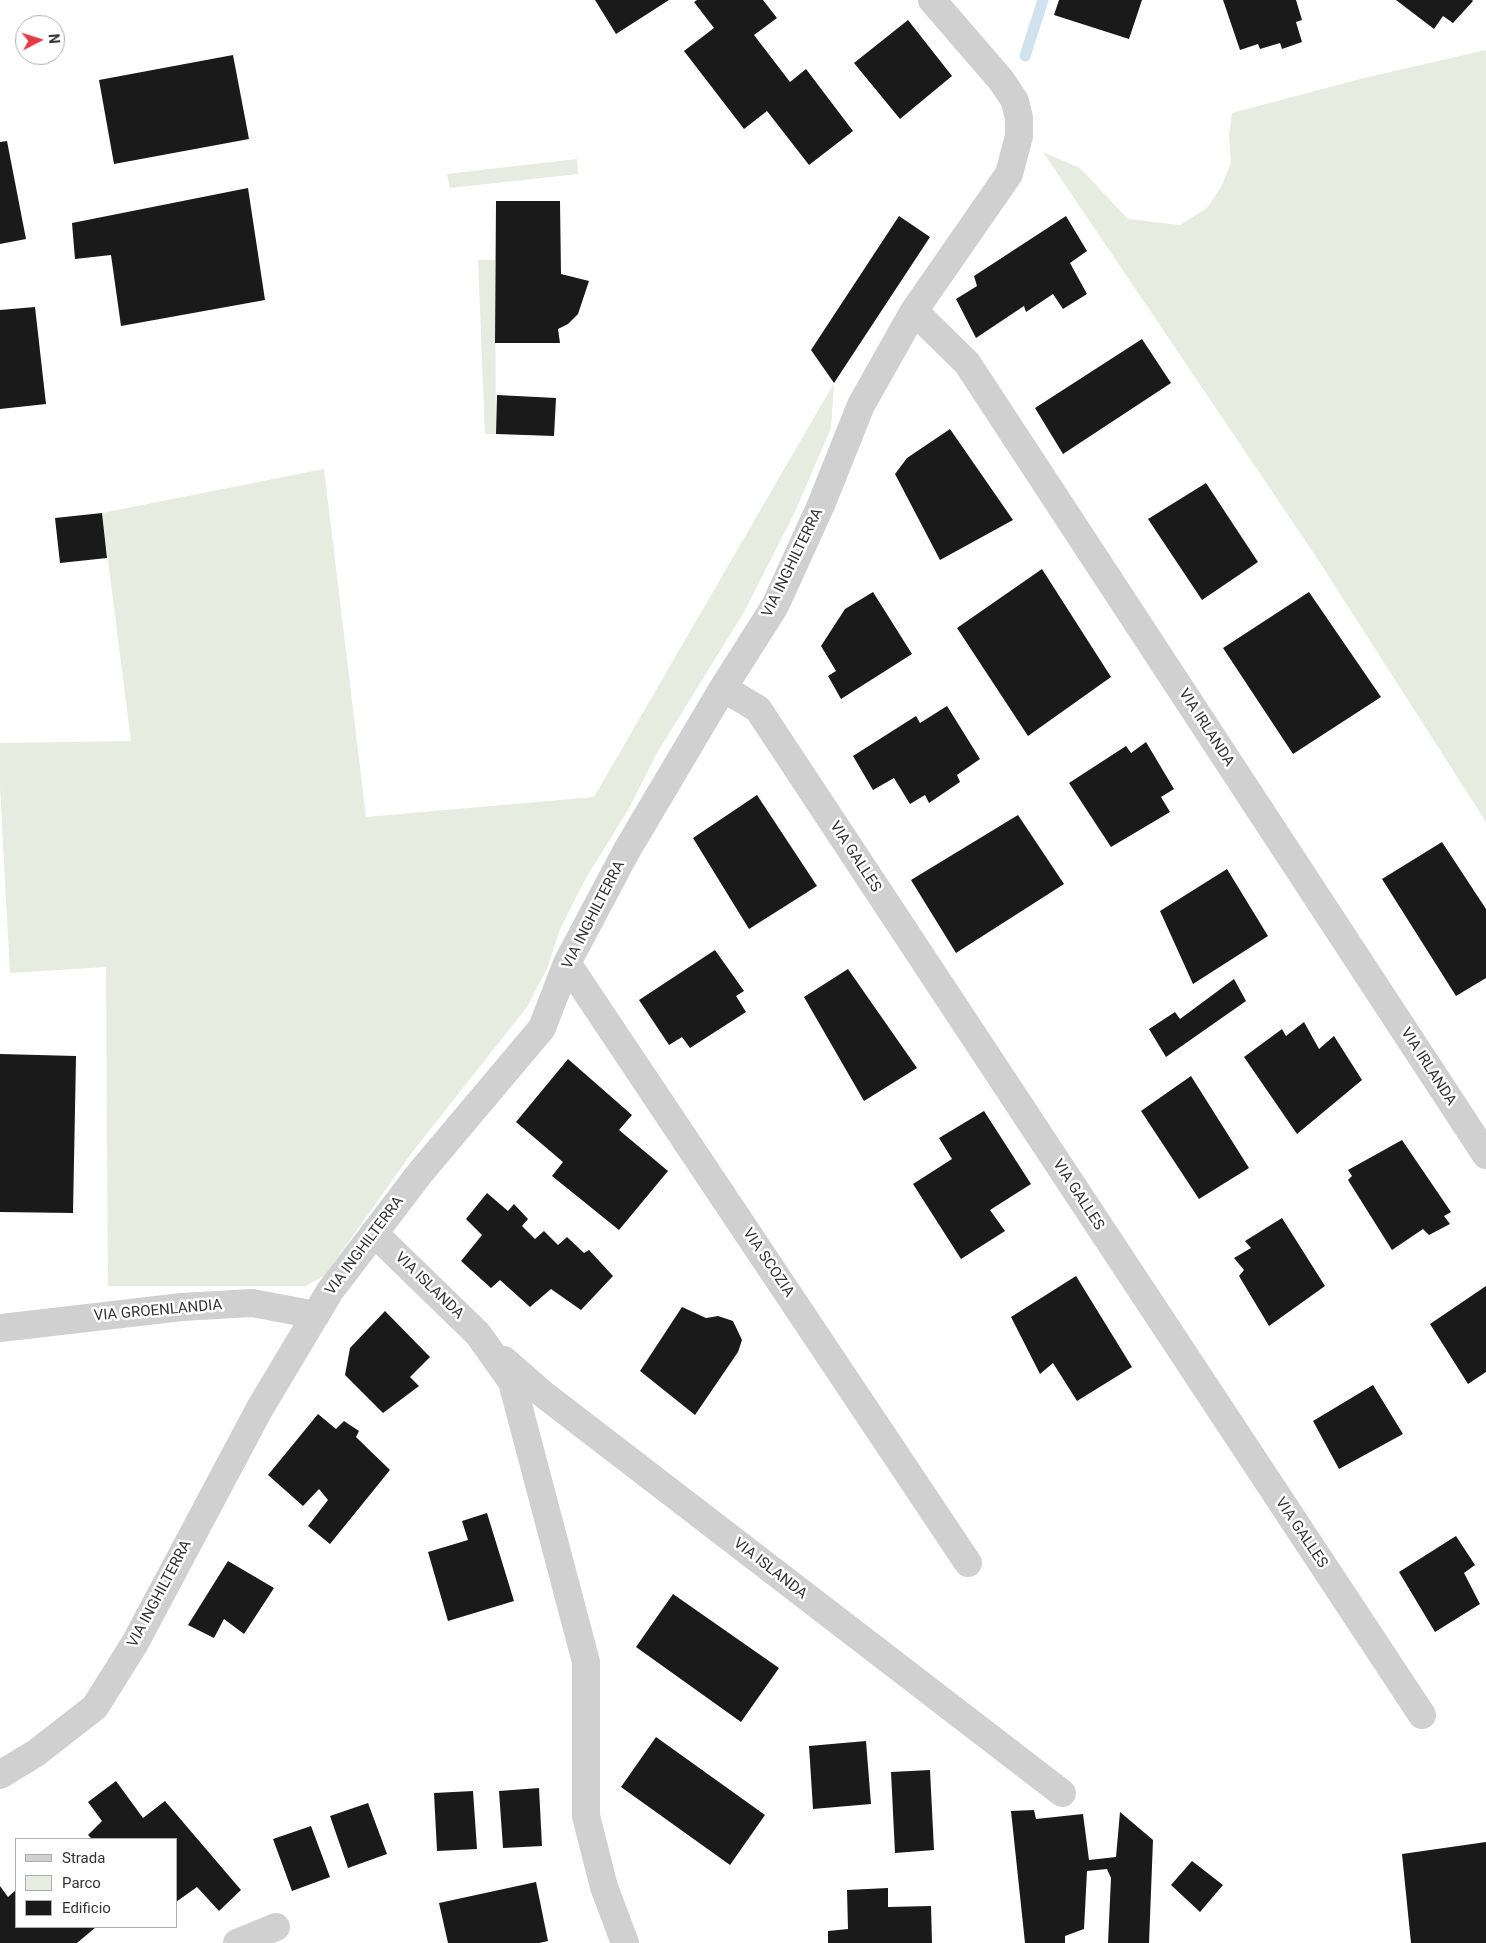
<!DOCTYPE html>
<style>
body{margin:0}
#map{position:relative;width:1486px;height:1943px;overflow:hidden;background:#fff;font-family:Roboto,sans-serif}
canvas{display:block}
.legend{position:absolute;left:15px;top:1838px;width:162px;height:90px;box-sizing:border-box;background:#fff;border:1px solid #adadad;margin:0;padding:6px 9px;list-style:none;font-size:15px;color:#333}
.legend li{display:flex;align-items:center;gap:10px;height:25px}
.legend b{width:25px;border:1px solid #adadad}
.north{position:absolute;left:15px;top:15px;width:50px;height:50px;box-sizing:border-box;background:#fff;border:1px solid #adadad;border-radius:50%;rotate:85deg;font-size:14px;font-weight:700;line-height:20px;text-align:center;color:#333}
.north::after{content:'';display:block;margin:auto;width:18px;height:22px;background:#e63946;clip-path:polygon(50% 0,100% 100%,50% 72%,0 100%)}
</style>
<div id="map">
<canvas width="1486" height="1943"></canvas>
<ul class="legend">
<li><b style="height:6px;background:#d0d0d0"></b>Strada</li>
<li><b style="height:14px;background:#e6ecdf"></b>Parco</li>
<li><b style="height:14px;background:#1a1a1a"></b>Edificio</li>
</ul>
<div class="north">N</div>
</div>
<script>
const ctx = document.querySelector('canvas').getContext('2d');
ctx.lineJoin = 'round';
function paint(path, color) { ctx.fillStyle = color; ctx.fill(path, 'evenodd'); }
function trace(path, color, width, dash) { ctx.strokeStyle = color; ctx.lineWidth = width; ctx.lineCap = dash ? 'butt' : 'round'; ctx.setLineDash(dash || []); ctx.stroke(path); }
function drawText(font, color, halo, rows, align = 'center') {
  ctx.font = font + ' Roboto,sans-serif'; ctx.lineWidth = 5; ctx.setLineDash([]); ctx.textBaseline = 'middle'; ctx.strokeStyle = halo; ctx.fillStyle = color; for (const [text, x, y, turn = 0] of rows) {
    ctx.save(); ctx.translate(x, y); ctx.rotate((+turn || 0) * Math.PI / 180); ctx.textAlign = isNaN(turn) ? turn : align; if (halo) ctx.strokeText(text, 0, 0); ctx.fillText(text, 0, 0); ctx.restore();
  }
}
paint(new Path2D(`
 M1486,50V822L1317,558L1043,152L1080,168L1128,219L1180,225L1207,208L1221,187L1231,163L1229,136L1232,113L1360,79Z
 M577,159L578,174L450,188L447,174Z
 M478,260H495L496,434H485Z
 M834,383L831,428L794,514L744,612L657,753L628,810L586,878L560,929L547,969L527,1007L413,1151L325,1275L306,1286H108L106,967L10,973L0,787V743L131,741L102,513L324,469L366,817L594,797Z`), '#e6ecdf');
trace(new Path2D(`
 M1025,56L1043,0`), '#cfe2ee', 11);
paint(new Path2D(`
 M595,0H669L616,34Z
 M697,0H763L777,18L754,35L790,82L806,69L853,131L809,165L767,111L744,129L684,51L714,28L694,2Z
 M1059,0H1142L1129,39L1054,15Z
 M1223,0H1296L1302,20L1296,22L1302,42L1282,49L1280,43L1260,49L1258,44L1240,50Z
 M1396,0H1472L1473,1L1453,23L1443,16L1434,29Z
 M908,20L952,76L900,119L854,63Z
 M233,55L249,139L114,164L99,80Z
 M7,141L26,239L0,244V142Z
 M248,188L265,300L121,326L111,255L75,259L72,223Z
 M496,201H560L561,274L589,281L578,314L568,324L558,329L560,343H495Z
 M899,216L930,237L834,383L811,350Z
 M1066,216L1087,251L1070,263L1087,294L1063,309L1053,294L1026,312L1024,306L976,338L956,299L977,286L974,276Z
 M35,307L46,404L0,409V310Z
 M1142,339L1171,383L1063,454L1035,408Z
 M497,395L556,398L554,436L496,434Z
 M950,429L1013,520L940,560L895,474L907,458Z
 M1206,483L1258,562L1202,600L1148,519Z
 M102,513L107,558L60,563L55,518Z
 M1042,569L1111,677L1028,736L957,628Z
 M873,592L912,654L841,699L828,676L836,671L821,646L845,609Z
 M1309,592L1381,697L1293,754L1223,648Z
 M947,706L980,759L957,775L960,782L929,803L925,795L910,804L894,778L873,790L853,756L916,716L920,723Z
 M1146,742L1174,789L1161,797L1170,812L1111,847L1069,783L1126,746L1131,753Z
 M757,795L817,886L749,929L693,838Z
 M1018,815L1064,884L956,953L911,880Z
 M1442,842L1486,909V978L1456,996L1382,879Z
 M1227,869L1268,936L1193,984L1160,911Z
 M715,950L744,991L736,996L746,1012L690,1048L682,1037L669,1045L639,1000Z
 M848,969L917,1068L864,1101L804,997Z
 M1234,979L1246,1001L1166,1057L1149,1029L1175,1012L1180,1019Z
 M1304,1022L1319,1049L1334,1036L1362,1080L1297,1134L1244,1057L1282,1029L1286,1036Z
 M0,1054L76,1056L73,1213L0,1212Z
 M568,1059L632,1115L619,1130L668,1171L619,1230L552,1176L563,1162L516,1122Z
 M1191,1076L1249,1168L1199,1199L1141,1111Z
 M984,1111L1031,1184L990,1210L1005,1231L961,1259L913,1184L952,1159L939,1138Z
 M1402,1140L1451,1212L1444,1216L1450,1224L1429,1235L1423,1229L1392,1250L1348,1180L1352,1176L1348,1170Z
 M487,1193L508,1211L514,1204L528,1219L522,1226L535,1239L544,1231L558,1245L567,1237L584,1253L589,1250L613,1276L581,1310L551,1289L530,1307L500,1280L491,1288L461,1261L482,1235L466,1219Z
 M1282,1218L1325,1286L1269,1326L1239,1276L1244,1270L1234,1258L1251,1248L1245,1241Z
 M1076,1276L1132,1367L1077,1401L1053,1363L1040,1374L1011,1317Z
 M1486,1286V1372L1468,1384L1430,1324Z
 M682,1307L706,1318L718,1316L733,1321L742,1340L738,1352L695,1415L640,1371Z
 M385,1311L430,1357L410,1377L419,1386L383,1413L345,1375L350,1348Z
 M1373,1385L1403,1434L1339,1469L1313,1421Z
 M318,1414L336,1429L344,1421L359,1431L356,1437L390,1470L330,1544L308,1526L328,1500L319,1489L303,1506L268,1475Z
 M487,1513L514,1601L448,1621L428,1552L468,1540L462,1521Z
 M1456,1536L1475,1565L1464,1573L1480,1604L1435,1632L1399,1572Z
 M228,1561L274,1588L244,1634L224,1619L214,1638L188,1625Z
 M673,1594L779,1668L741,1722L636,1647Z
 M656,1737L765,1815L730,1865L621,1787Z
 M866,1741L871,1804L813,1809L809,1746Z
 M930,1770L934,1850L895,1853L891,1772Z
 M116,1781L143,1818L165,1801L241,1890L219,1911L197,1887L176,1902V1839H92L88,1835L102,1821L88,1802Z
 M539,1788L542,1846L503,1848L499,1791Z
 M473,1791L477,1849L437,1851L434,1793Z
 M368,1803L387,1854L348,1868L330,1816Z
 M1034,1810L1036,1819L1083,1814L1089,1860L1116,1857L1120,1812L1153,1840L1149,1943H1108L1111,1878L1107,1869L1087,1871L1084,1929L1065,1936V1943H1025L1011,1811Z
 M311,1826L330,1877L292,1891L273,1839Z
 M1486,1842V1943H1411L1402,1854Z
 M1192,1861L1223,1885L1200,1912L1171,1885Z
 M536,1882L548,1941L539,1943H448L439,1903Z
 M0,1886L8,1897L16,1890V1927H96L77,1943H0Z
 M888,1888V1907L931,1906L932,1943H828V1931L848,1929L847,1890Z`), '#1a1a1a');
trace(new Path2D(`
 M914,311L967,363L1486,1155
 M723,688L758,709L1422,1715
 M567,963L968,1563
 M374,1233L478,1334L512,1382L586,1662V1816L604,1887L625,1943
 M0,1328L182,1307L252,1303L316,1315
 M504,1360L543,1394L1062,1793
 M0,1775L36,1753L95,1707L135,1643L260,1408L330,1291L420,1173L542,1028L567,963L627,850L723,688L775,606L821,505L861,405L914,311L1009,174L1019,136V118L1015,101L1001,80L932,0
 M237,1943L276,1927`), '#d0d0d0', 28);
drawText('15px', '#333', '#fff', [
 ["VIA INGHILTERRA",793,563,-64],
 ["VIA IRLANDA",1206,728,57],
 ["VIA GALLES",855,857,57],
 ["VIA INGHILTERRA",594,915,-63],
 ["VIA IRLANDA",1428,1067,57],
 ["VIA GALLES",1078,1195,57],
 ["VIA INGHILTERRA",365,1246,-53],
 ["VIA SCOZIA",768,1263,56],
 ["VIA ISLANDA",429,1286,44],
 ["VIA GROENLANDIA",158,1311,-5],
 ["VIA GALLES",1301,1533,56],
 ["VIA ISLANDA",770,1569,38],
 ["VIA INGHILTERRA",160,1594,-62]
]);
</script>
